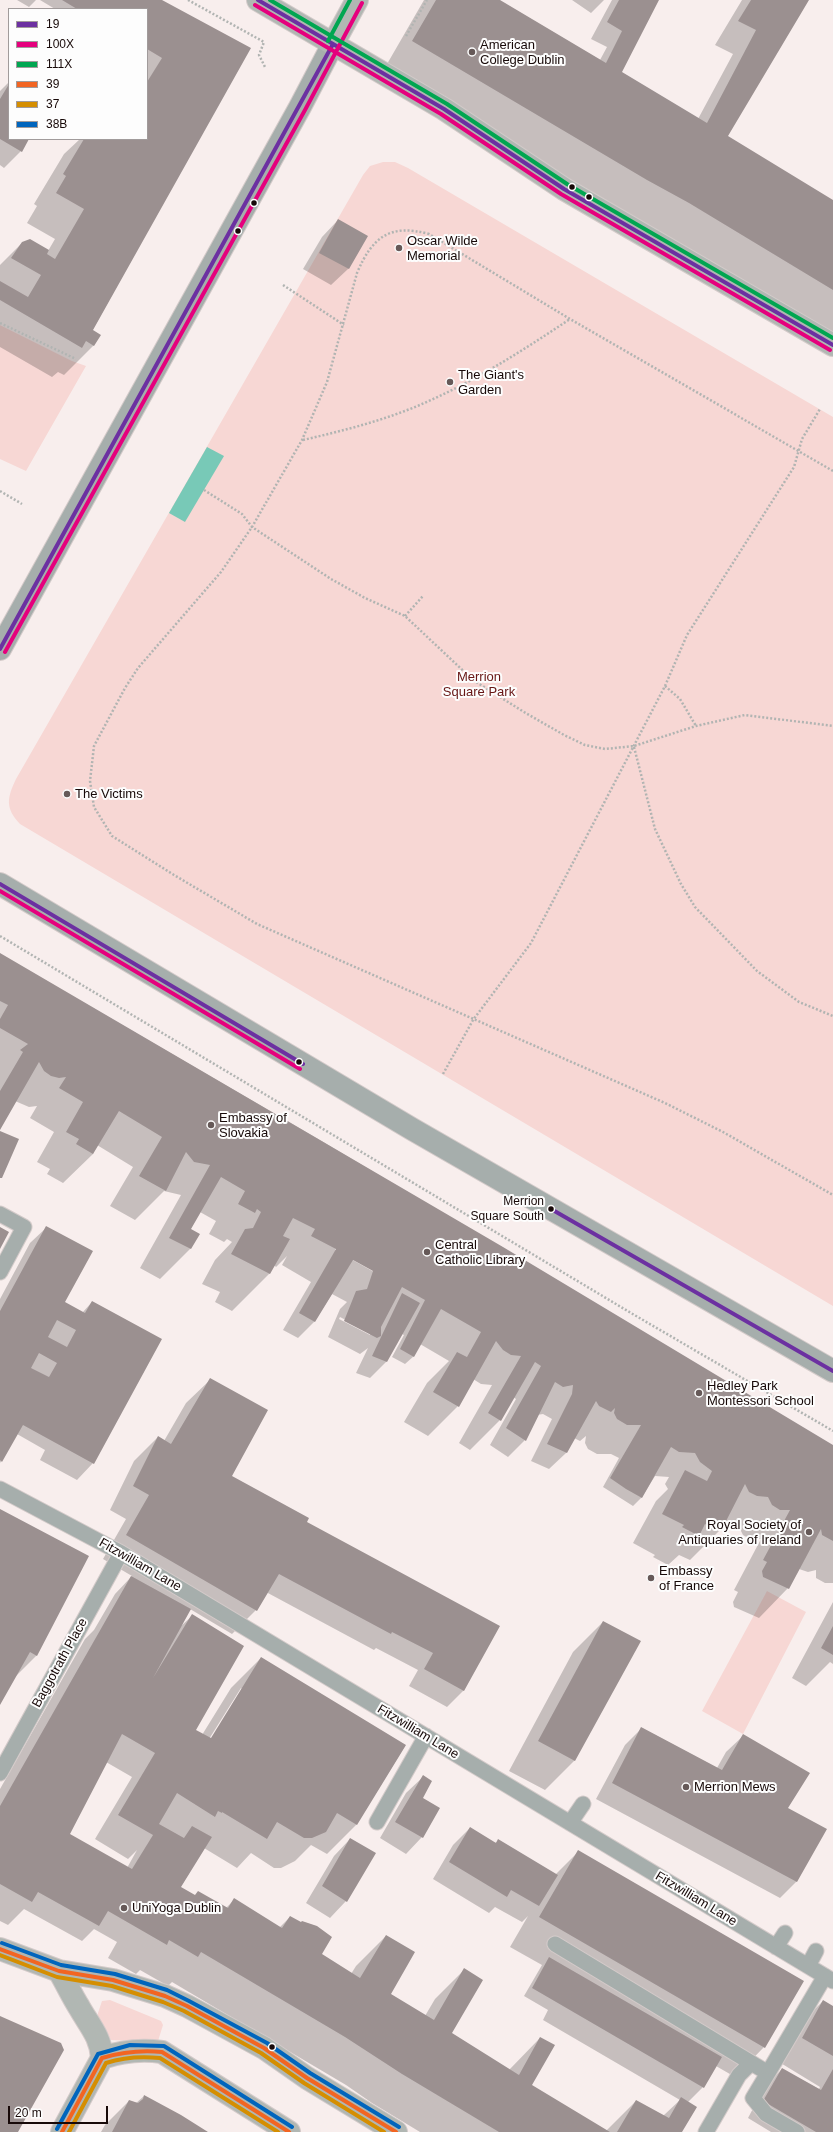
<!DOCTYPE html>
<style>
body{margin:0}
#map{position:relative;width:833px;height:2132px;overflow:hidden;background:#f8eeed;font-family:Arial,sans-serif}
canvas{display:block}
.legend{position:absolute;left:8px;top:8px;width:140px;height:132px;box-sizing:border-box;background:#fdfdfd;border:1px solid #a19b9b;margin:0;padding:5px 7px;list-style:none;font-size:12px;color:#170908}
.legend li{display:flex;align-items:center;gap:8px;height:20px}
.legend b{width:20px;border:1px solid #a19b9b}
.scale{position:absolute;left:8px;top:2106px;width:100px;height:18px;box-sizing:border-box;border:2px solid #170908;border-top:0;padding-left:5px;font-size:12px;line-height:14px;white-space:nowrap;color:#170908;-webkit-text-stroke:3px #fdfdfd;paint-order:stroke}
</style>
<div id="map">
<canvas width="833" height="2132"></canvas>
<ul class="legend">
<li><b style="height:5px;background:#6c30a1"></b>19</li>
<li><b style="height:5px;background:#e5007d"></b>100X</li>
<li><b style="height:5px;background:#00a651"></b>111X</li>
<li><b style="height:5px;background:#f26522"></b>39</li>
<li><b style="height:5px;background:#d58e01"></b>37</li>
<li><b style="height:5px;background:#0065bd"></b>38B</li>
</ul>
<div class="scale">20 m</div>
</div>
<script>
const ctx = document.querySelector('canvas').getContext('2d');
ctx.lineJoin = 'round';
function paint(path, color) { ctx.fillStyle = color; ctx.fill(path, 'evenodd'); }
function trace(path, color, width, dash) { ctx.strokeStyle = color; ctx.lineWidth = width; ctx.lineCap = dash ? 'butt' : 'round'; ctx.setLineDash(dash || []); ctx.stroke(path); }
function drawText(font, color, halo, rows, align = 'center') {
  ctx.font = font + ' Arial,sans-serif'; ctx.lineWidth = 4; ctx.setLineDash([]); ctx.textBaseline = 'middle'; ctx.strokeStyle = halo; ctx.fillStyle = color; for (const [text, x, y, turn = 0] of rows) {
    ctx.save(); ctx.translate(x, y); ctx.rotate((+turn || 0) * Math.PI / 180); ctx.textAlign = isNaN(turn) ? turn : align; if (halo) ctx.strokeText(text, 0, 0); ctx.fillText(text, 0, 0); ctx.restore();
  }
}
paint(new Path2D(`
 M383,162H395L408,168L833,417V1306L20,824C5,808 7,798 16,779L363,175L370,166Z
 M0,325L72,361L86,366L26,471L0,459Z
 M767,1591L806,1612L743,1734L702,1711Z
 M110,2000L161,2021L163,2025L158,2041L156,2042L111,2040L98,2019V2013L102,2001Z`), '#f7d7d4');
paint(new Path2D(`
 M207,447L224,456L185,522L169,513Z`), '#78c9b7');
paint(new Path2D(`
 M17,0H36L29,7Z
 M40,0H160L249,49L92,331L94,345L64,375L58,372L52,377L0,347V265L22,243L48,251L55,239L27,223L37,206L34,204L64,154L80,139H147V9H55Z
 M424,0H499L600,60L607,47L591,39L612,0H658L621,72L698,119L733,54L715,45L742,0H808L726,136L833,201V337L383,71Z
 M572,0H604L591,13Z
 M9,82V139H28L21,151L4,168L0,165V91Z
 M338,220L366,236L348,269L331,285L303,269L322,237Z
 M0,954L320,1140L833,1446V1583H825L816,1578V1570L808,1572L799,1569L788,1588L759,1618L734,1607L733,1602L738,1592L734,1590L761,1539H750L743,1535L739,1527L723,1524L720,1530L690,1560L679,1555L668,1565L653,1557L655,1555L633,1543L656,1501L668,1489L665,1484L669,1477L655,1476L642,1497L633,1506L603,1487L619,1458L611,1454H597L588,1449L585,1443L586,1436L580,1441L574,1438L566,1453L549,1469L531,1461L552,1419L543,1414L537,1415L525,1440L508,1457L490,1445L516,1399L513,1397L500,1420L470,1450L459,1443L492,1385L481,1384L473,1379L458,1406L428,1436L404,1422L427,1383L449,1361L420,1344L414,1356L405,1364L392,1357L404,1335L402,1334L386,1362L370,1378L356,1373L368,1348L360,1354L328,1337L340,1309L347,1302L332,1294L314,1322L298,1338L283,1330L311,1282L282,1265L287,1256L276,1267L274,1265L270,1273L232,1311L215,1302L220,1292L202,1284L215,1260L232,1242L227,1239L224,1242L209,1234L216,1221L200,1212L190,1230L198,1234L190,1249L160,1279L140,1268L181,1195L164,1191L135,1220L110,1206L133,1167L97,1145L93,1154L63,1183L47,1174L50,1169L37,1162L54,1132L30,1118L37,1106L29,1107L15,1101L0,1128ZM336,1248L375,1271L374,1272L335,1250ZM340,1317L370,1333V1335L339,1319Z
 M47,1227L63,1303L82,1313L92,1302L93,1463L77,1480L40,1460L45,1450L17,1434L0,1463V1299L30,1243Z
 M210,1380L231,1477L303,1527L499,1626L464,1690L447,1707L409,1686L418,1670L376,1648L374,1650L266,1592L256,1610L232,1634L190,1609L180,1627L193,1615L195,1731L202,1735L231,1688L261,1658L405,1746L356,1825L327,1854L311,1845L295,1861L281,1868H274L251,1853L237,1868L204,1848L180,1888L194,1896L226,1908L234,1900L279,1928L290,1917L320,1954L351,1974L356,1966L386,1936L390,1994L425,2016L435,1999L464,1970L451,2033L509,2070L540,2038L531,2085L606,2131L636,2101L663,2116L680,2100L543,2020L548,2010L524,1996L542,1965L510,1947L528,1916L522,1922L495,1907L489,1913L433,1879L453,1845L470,1828L495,1843L498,1841L555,1875L578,1852L764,2047L735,2077L716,2066L703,2087L688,2102L681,2132H420L372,2103L346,2085L172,1982L168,1986L140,1970L136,1974L108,1958L117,1942L94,1929L82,1941L24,1909L8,1925L0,1921V1789L85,1639L94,1630L115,1594L132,1576L103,1559L126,1519L110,1510L134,1461L158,1437L164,1441L186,1403ZM241,1688L242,1689L212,1739H209ZM106,1762L132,1777L95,1839L128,1859L137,1850L127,1868L69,1834Z
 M0,1511L37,1655L14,1678L0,1703Z
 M833,1602V1664L830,1662L806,1686L792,1678Z
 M603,1622L575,1760L545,1790L509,1771L573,1652Z
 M642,1728L717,1768L726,1752L743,1736L787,1808L797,1881L780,1898L596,1799L625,1745Z
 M423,1777L422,1837L406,1854L380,1838L406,1793Z
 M350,1839L346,1901L330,1918L306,1903L334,1856Z
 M823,2001L833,2007V2132H771L748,2118L765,2086L782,2069L819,2089L820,2087L779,2062L799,2025Z
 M144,2096L207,2132H101L105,2125L129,2101L135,2104Z`), '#0003');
paint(new Path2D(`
 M62,0H162L251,48L93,330L101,335L94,346L86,341L82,348L0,300V281L28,297L41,275L11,258L22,242L30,239L49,250L47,254L55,259L84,209L56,193L66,176L63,174L84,139H147V82L162,58L147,49V9H77Z
 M436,0H500L606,63L622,31L607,22L619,0H659L622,72L707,123L756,30L738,21L751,0H809L728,136L833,200V290L689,203L647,180L412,41Z
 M9,84V139H29L22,152L0,139V99Z
 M338,219L368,236L349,269L319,253Z
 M0,953L503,1247L833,1445V1541L822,1535L821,1529L789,1589L763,1577L762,1571L767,1562L763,1560L790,1510H780L772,1505L768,1497L757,1496L749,1492L745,1484L721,1531L705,1524L699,1536L682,1527L684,1525L662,1514L685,1470L707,1481L712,1471L700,1462L695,1453L679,1452L671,1447L642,1498L626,1489L610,1478L641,1425H627L617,1419L614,1413L615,1408L611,1412L599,1406L596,1401L567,1453L547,1444L572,1394L573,1385L563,1387L555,1382L526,1441L506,1428L541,1366L535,1362L501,1421L488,1413L521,1356L511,1355L503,1350L496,1341L459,1407L433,1392L457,1352L467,1357L481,1332L441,1309L414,1357L400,1349L425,1300L402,1287L381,1327V1336L377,1338L344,1321L356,1291L367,1289L373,1271L353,1260L315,1322L299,1313L336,1249L311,1236L315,1229L293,1218L283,1236L290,1239L270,1274L231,1254L245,1229L253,1228L261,1212L257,1209L255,1213L238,1204L245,1191L221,1177L191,1229L200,1234L191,1249L169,1238L210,1165L194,1162L186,1152L166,1191L139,1176L162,1137L119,1111L93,1154L76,1144L79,1139L66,1132L83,1102L59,1088L66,1077L59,1078L51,1076L44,1071L39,1062L0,1130V1091L23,1052L20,1050L28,1044L0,1028V1019L8,1005L0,1001Z
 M0,1131L19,1139L2,1178H0Z
 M46,1226L93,1251L65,1302L85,1313L92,1301L162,1339L94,1464L23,1425L2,1462L0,1460V1311ZM57,1320L76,1330L67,1347L48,1337ZM39,1353L57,1363L49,1377L31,1368Z
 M0,1227L9,1232L0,1249Z
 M402,1293L420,1303L387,1362L372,1356Z
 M210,1378L268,1410L232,1476L309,1518L307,1522L500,1626L464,1691L424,1669L433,1653L392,1632L391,1634L279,1574L257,1611L126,1535L149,1495L133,1486L158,1436L171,1444Z
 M0,1509L89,1556L37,1656L30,1652L0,1705Z
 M131,1576L191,1609L153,1678L192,1614L244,1646L196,1730L211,1738L261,1657L406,1745L357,1825L337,1813L326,1832L312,1838H304L277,1822L267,1839L222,1812V1813L218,1811L215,1817L177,1793L159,1824L184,1838L192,1826L212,1837L181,1887L195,1895L198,1891L228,1908L234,1898L282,1928L290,1916L301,1922L302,1921L317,1926L332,1937L322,1954L360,1978L386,1935L415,1952L391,1994L434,2020L464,1968L483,1980L452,2033L519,2075L540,2037L555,2045L532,2085L610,2132H499L402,2074L345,2037L201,1952L198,1957L169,1940L167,1945L108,1911L99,1926L38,1892L32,1902L0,1884V1806ZM122,1734L155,1753L118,1815L153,1835L132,1869L70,1834Z
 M603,1621L641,1641L575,1761L538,1741Z
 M833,1626V1655L821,1648Z
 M641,1727L722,1770L743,1734L810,1773L788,1808L827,1829L797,1882L612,1783Z
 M423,1775L432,1781L423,1798L440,1808L423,1838L395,1822Z
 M470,1827L496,1843L498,1839L558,1875L539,1906L511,1890L507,1897L449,1862Z
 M350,1838L376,1853L347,1902L322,1886Z
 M578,1850L804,1981L765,2048L539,1917Z
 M549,1957L722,2057L704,2088L532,1988Z
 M823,2000L833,2006V2056L802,2038Z
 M0,2016L61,2043L64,2050L18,2132H0Z
 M782,2068L821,2090L833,2069V2132H816L763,2101Z
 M144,2095L181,2115L208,2132H112L129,2100L138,2103L143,2099Z
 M681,2097L697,2107L682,2132H617L636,2100L669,2118Z`), '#9b9090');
const service = new Path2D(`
 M0,1214L24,1227L0,1272
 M0,1489L121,1553L833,1981
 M0,1773L121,1553
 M377,1822L426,1736
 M570,1823L583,1804
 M555,1944L768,2073L753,2098L766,2114L797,2132
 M776,1947L785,1933
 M808,1966L816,1951
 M768,2073L825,1976
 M706,2132L739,2075L751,2063`);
const tertiary = new Path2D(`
 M0,649L300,107L333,44
 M0,884L412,1129L833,1371`);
const secondary = new Path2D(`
 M258,0L444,109L564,189L833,345
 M333,44L357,0
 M0,1949L59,1971L113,1980L165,1996L187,2006L264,2048L307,2078L396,2132
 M59,1971C66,1983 72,1996 79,2007C89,2025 101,2037 102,2058
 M102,2058C122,2051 140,2049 162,2052L289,2132
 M62,2132L102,2058`);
trace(service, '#d3cac9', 17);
trace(tertiary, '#d3cac9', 24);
trace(secondary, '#d3cac9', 24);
trace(new Path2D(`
 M188,0L264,42L259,55L265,67
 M406,36L427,0
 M283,285L344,325
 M0,323L76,359
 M303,440C346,430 390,419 431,400C480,378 525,349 570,319
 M833,471L570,319L429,234C389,223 372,238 357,273L327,382L302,440L252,527L221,572L138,668L125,688L94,746L90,781L94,807L112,836L174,875L257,924L665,1103L723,1132L833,1195
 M204,490L242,514L252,527L331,579L365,598L405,616L473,680L524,712L564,735L585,745L605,749L634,746L696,726L745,715L833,726
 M0,491L22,504
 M405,616L423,596
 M665,686L680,699L696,726
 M634,747L655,829L681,884L695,907L757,971L799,1002L833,1016
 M0,936L631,1313L833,1431
 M443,1074L473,1020L531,943L665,686L687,635L794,467L802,439L820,409`), '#b1b4b2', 2.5, [2, 2]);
trace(service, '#a6aeac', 15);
trace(tertiary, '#a6aeac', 22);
trace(secondary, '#b1b7b3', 22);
trace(new Path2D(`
 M258,0L444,109L564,189L833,345
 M0,649L333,44
 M0,884L303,1064
 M551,1209L833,1371`), '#6c30a1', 4);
trace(new Path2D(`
 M255,5L441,114L561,194L830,350
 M5,652L305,110L362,3
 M0,891L300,1069`), '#e5007d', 4);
trace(new Path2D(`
 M270,0L447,104L567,184L833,338
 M328,41L350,0`), '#00a651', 4);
trace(new Path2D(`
 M0,1949L59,1971L113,1980L165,1996L187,2006L264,2048L307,2078L396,2132
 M62,2132L102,2058C122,2052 141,2050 162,2052L289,2132`), '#f26522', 4);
trace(new Path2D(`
 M0,1955L57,1977L112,1986L163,2002L184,2011L261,2053L304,2083L384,2132
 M69,2132L106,2063C124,2057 141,2056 160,2058L278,2132`), '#d58e01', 4);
trace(new Path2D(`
 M2,1943L61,1965L115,1974L167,1990L189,2001L267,2043L310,2073L399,2127
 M57,2129L98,2054L130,2045L164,2046L292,2127`), '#0065bd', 4);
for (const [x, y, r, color] of [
 [472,52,4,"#665958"],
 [572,187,3.5,"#170908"],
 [589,197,3.5,"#170908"],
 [254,203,3.5,"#170908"],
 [238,231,3.5,"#170908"],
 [399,248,4,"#665958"],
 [450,382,4,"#665958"],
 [67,794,4,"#665958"],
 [299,1062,3.5,"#170908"],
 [211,1125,4,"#665958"],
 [551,1209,3.5,"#170908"],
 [427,1252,4,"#665958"],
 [699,1393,4,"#665958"],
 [809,1532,4,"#665958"],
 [651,1578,4,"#665958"],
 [686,1787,4,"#665958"],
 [124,1908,4,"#665958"],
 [272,2047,3.5,"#170908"]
]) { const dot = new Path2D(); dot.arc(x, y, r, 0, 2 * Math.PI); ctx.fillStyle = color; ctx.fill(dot); trace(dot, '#fdfdfd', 1.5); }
drawText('12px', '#170908', '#fdfdfd', [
 ["Merrion",544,1202],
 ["Square South",544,1217]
], 'right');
drawText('13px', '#170908', '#fdfdfd', [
 ["American",480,45],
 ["College Dublin",480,60],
 ["Oscar Wilde",407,241],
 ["Memorial",407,256],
 ["The Giant's",458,375],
 ["Garden",458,390],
 ["The Victims",75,794],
 ["Embassy of",219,1118],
 ["Slovakia",219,1133],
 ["Central",435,1245],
 ["Catholic Library",435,1260],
 ["Hedley Park",707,1386],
 ["Montessori School",707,1401],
 ["Royal Society of",801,1525,"right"],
 ["Antiquaries of Ireland",801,1540,"right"],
 ["Embassy",659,1571],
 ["of France",659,1586],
 ["Merrion Mews",694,1787],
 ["UniYoga Dublin",132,1908]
], 'left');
drawText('13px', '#671615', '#fdfdfd', [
 ["Merrion",479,677],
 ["Square Park",479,692]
]);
drawText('13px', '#170908', '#fdfdfd', [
 ["Fitzwilliam Lane",140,1565,30],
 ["Baggotrath Place",60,1663,-61],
 ["Fitzwilliam Lane",418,1732,31],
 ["Fitzwilliam Lane",696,1899,31]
]);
</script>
